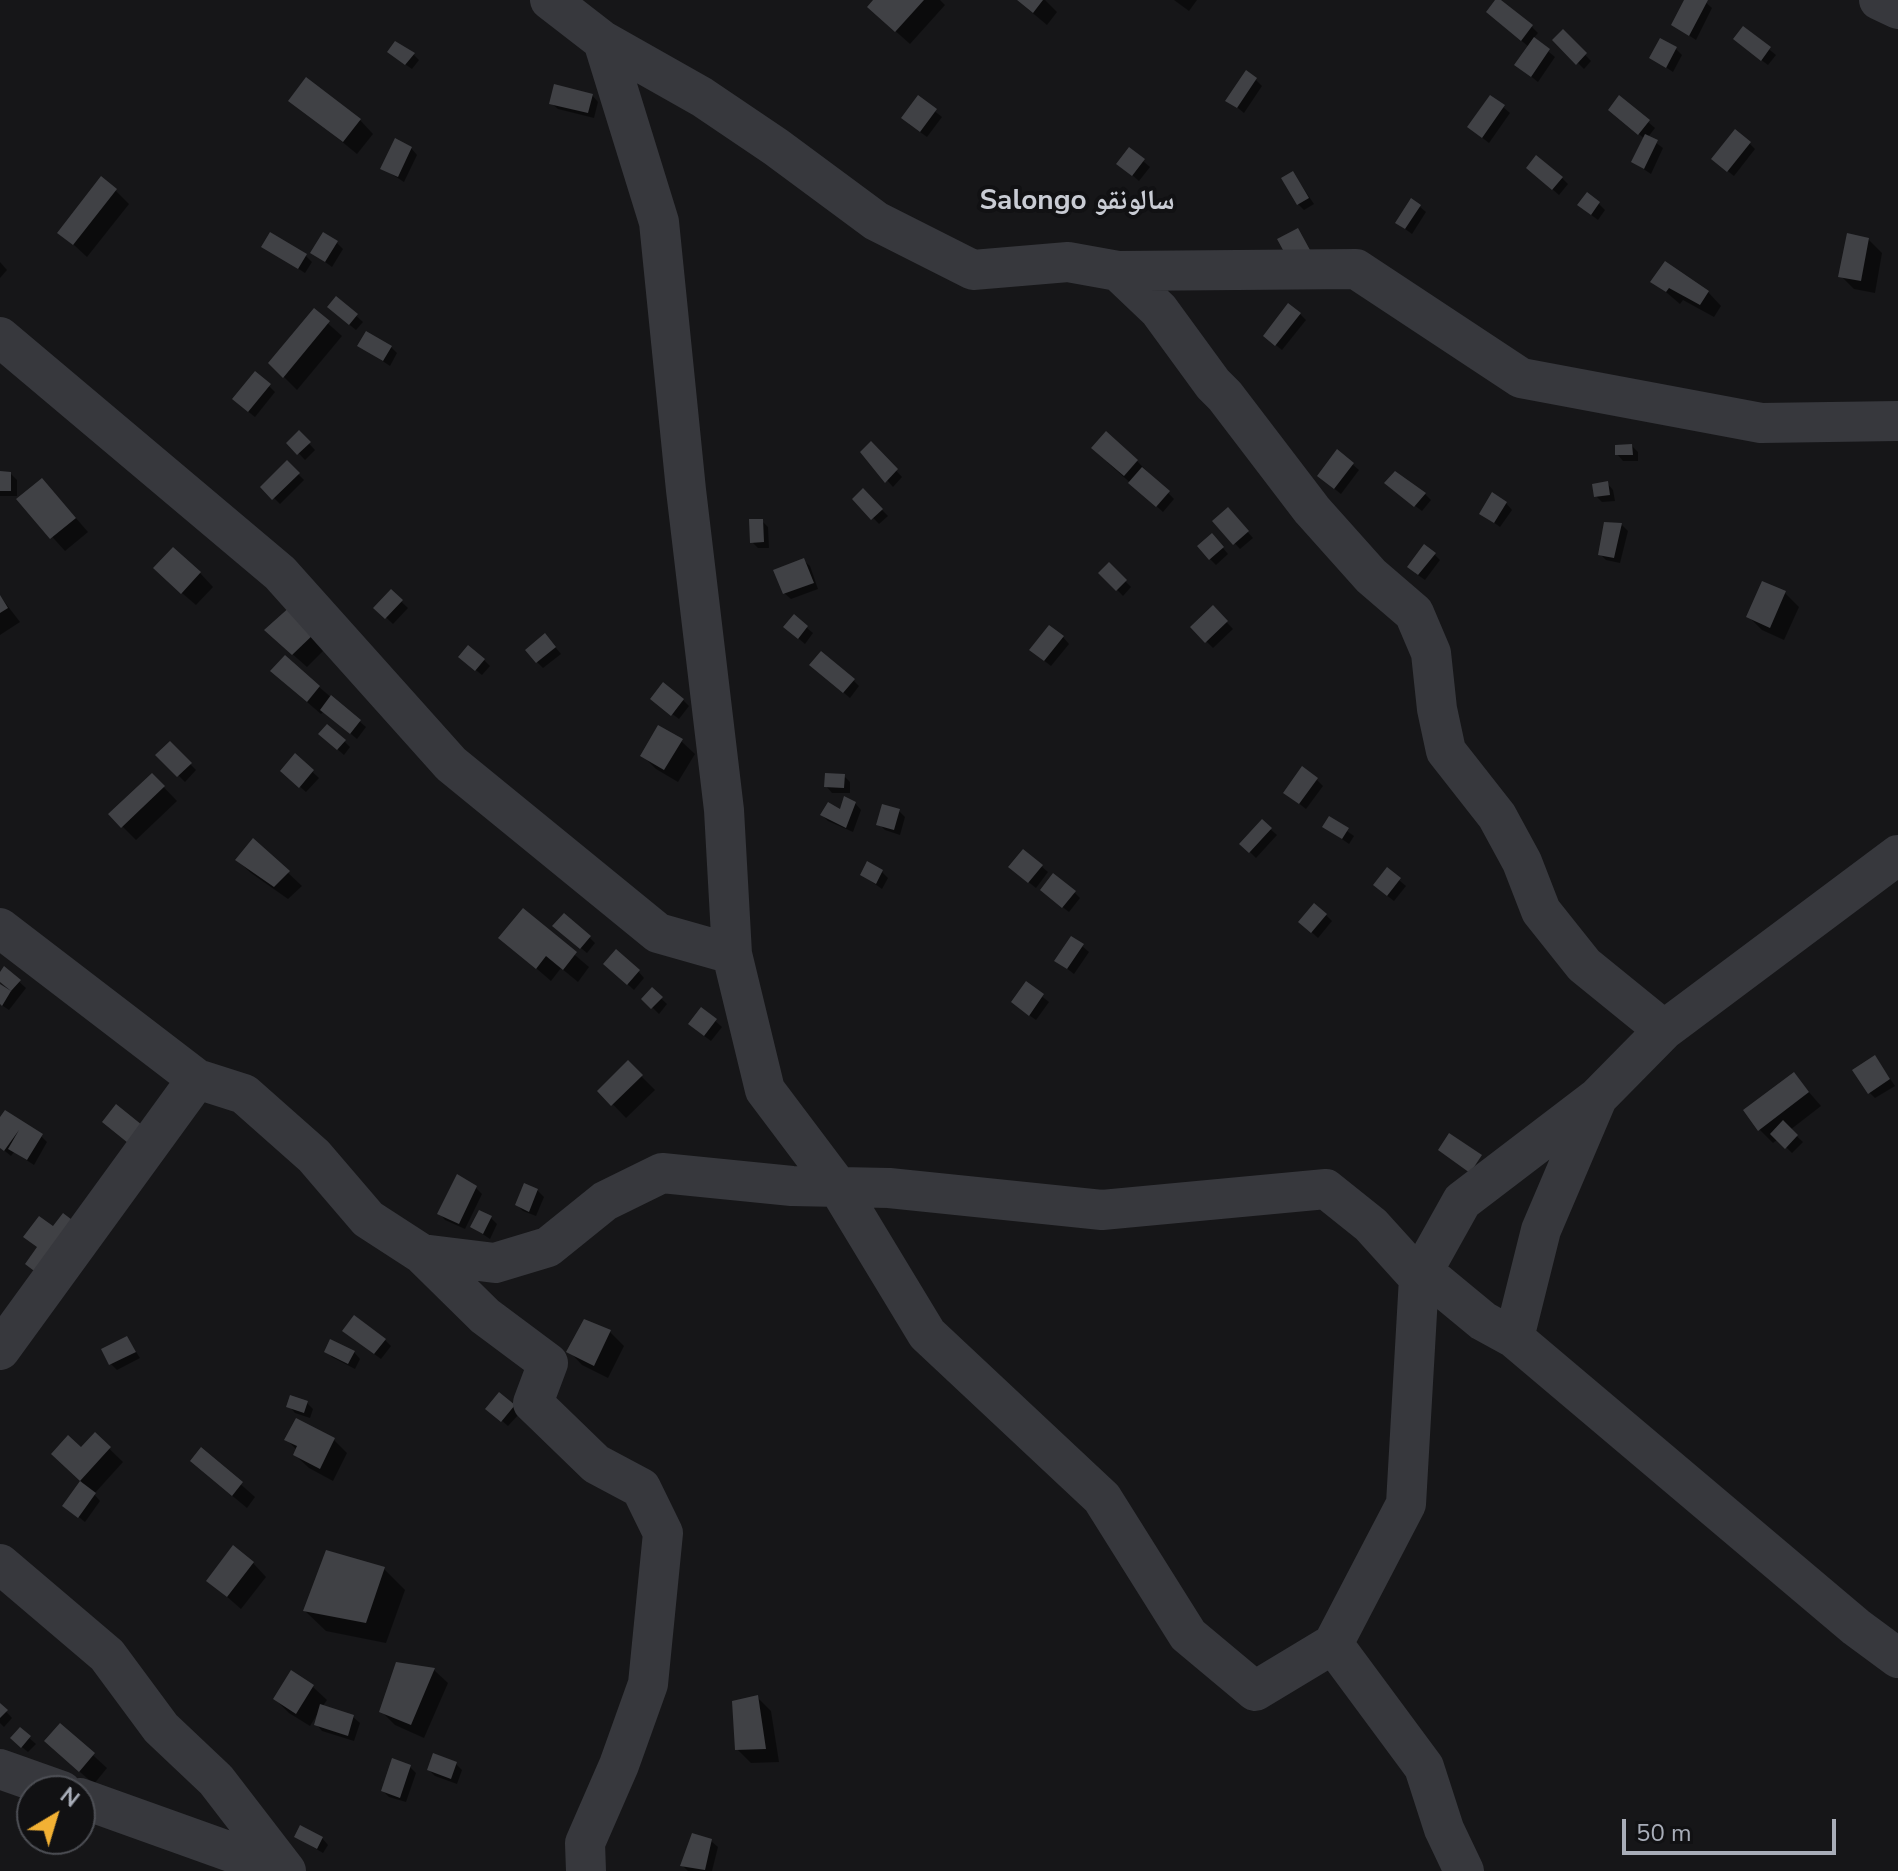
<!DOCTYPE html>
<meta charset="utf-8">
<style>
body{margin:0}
#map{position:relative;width:1898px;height:1871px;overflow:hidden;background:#161618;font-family:"Nunito Sans",sans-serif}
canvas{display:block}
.north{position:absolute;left:16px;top:1775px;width:80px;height:80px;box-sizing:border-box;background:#111113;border:2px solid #4d4f55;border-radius:50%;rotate:38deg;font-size:22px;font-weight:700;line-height:32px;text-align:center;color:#a8adb8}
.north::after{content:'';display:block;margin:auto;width:28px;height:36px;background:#f2b134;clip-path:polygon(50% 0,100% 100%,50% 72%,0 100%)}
.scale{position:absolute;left:1622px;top:1819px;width:214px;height:36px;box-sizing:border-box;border:4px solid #a8adb8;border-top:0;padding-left:10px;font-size:24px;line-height:28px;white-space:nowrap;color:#a8adb8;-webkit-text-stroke:6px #111113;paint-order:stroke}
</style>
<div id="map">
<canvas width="1898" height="1871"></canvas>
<div class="north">N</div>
<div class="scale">50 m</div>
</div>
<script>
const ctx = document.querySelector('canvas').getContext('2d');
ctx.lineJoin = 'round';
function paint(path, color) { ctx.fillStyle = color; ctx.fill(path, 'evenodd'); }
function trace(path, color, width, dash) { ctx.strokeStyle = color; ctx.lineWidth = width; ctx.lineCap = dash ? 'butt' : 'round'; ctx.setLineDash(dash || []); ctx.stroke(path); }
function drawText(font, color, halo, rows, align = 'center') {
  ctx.font = font + ' "Nunito Sans","Noto Naskh Arabic",sans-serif'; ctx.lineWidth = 8; ctx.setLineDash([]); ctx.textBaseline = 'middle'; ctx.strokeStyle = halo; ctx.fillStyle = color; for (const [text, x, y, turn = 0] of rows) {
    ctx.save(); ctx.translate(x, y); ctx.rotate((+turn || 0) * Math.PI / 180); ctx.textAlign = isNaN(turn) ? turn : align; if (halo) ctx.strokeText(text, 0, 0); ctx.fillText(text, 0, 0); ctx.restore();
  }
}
paint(new Path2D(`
 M876,0H940L945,5L910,44L883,20Z
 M1017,0H1045L1057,12L1047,25Z
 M1174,0H1197L1189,11Z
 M1498,0L1532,27L1538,33L1533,39L1555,57L1538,82L1523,70L1529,47L1494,18Z
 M1687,0H1703L1712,8L1696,40L1673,25Z
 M1744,29L1776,55L1768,65L1741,45Z
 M1563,32L1591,61L1584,69L1555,40Z
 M1676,49L1682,55L1673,72L1652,58Z
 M413,54L419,60L412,69L396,58Z
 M1256,80L1262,86L1244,113L1228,100Z
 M592,95L598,102L594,118L558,109L551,103Z
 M918,98L942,117L927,137L909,124Z
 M1620,98L1655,128L1648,137L1663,148L1651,174L1633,162L1645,139L1616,116Z
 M291,100L360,120L373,134L357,154Z
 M1503,107L1510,113L1489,143L1476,133Z
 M1749,143L1755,149L1734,176L1720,165Z
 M411,148L417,155L404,182L382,168Z
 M1130,150L1150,167L1139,181L1125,169Z
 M1293,173L1314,204L1304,210L1298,204Z
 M1535,174L1562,178L1568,184L1559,195Z
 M115,190L129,204L87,257L60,232Z
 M1599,204L1605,210L1598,220L1586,211Z
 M1419,206L1426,212L1412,234L1397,223Z
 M1868,239L1882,253L1875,293L1854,289L1841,276Z
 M337,243L343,249L332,267L313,253Z
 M264,247L306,256L312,262L305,273Z
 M0,262L7,270L0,278Z
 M1653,281L1708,292L1721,306L1714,317L1683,300L1680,304Z
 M336,298L363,322L356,330L335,313Z
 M314,311L342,336L297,390L270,363Z
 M1300,314L1306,320L1282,350L1272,342Z
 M360,346L391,347L397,353L390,366Z
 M269,386L275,392L255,417L240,405Z
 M299,433L315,450L305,460L289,443Z
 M871,444L902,477L893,487L863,453Z
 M1632,446L1638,452V461H1623L1617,454Z
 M1338,452L1359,470L1341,494L1326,482Z
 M1137,461L1174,499L1163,512L1107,462Z
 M287,463L304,480L280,504L263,487Z
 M0,473L11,474L17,480V496H0Z
 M1607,483L1613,490L1615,501L1602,502L1596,496Z
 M1392,489L1425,494L1431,500L1422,511Z
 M863,491L888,516L879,524L855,499Z
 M55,494L88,532L65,551L19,500Z
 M1506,503L1512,510L1500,527L1481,513Z
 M1228,510L1253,538L1240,549L1215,522Z
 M762,521L768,527L769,548H758L752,542Z
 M1622,525L1628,531L1620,563L1606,560L1600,554Z
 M1218,542L1228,554L1216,565L1210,559Z
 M1434,554L1440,560L1425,580L1415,573Z
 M803,560L810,566L818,589L791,599L784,593Z
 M1109,565L1131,587L1123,596L1101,573Z
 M200,573L213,587L196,605L169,582Z
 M391,592L408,608L393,624L376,608Z
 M1785,593L1799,607L1784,640L1762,630L1749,617Z
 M0,596L20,622L0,635Z
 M292,607L329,645L307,667L281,644Z
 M1213,608L1233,629L1213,648L1192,627Z
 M794,617L813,633L805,644L792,633Z
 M1063,637L1069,644L1051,666L1038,656Z
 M551,642L561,654L543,668L537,662Z
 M285,658L366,727L357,739L324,711L321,714L286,684Z
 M484,660L490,666L482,675L467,663Z
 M818,671L853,680L859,686L850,698Z
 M683,700L689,706L679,719L656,702Z
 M327,740L344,741L350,747L344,755Z
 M681,741L695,754L678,782L656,769L642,755Z
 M170,744L196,770L185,782L158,755Z
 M295,756L319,778L306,792L289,777Z
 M152,775L177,801L136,840L110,814Z
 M844,776L850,782V793H832L826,786Z
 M1317,780L1323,786L1306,809L1292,798Z
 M855,803L861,810L853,832L828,821L822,815L841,812Z
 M899,811L905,817L900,835L885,830L879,824Z
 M1330,819L1354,836L1349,844L1325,827Z
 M1262,822L1277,835L1256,858L1242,844Z
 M254,841L302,886L288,899L251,873L237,860Z
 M1041,866L1048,872L1036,888L1017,873Z
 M1387,870L1406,886L1394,901L1381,891Z
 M882,872L888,878L882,889L862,875Z
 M1074,892L1080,898L1069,912L1048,896Z
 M523,911L589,967L578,982L561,968L551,981L501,938Z
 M1326,915L1332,921L1318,938L1307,928Z
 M561,932L589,937L595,943L587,953Z
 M1082,946L1089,952L1074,974L1056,960Z
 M5,969L26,988L9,1010L0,1004V987L12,992L0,980V975Z
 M612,970L638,971L644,978L634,990Z
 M1026,984L1049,1002L1036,1020L1019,1008Z
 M652,990L667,1004L659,1014L644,999Z
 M702,1009L722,1027L711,1041L696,1030Z
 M1875,1057L1895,1086L1875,1098L1869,1092Z
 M628,1063L655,1090L626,1118L600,1091Z
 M1794,1075L1821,1106L1790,1130L1803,1142L1792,1153L1778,1139L1773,1143L1759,1129Z
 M0,1120L41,1136L47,1142L34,1165L14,1152L11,1156L0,1147Z
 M476,1188L482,1194L465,1229L445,1220L439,1213Z
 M537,1190L544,1197L536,1216L523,1211L517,1205Z
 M491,1218L497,1224L490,1239L472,1227Z
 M584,1322L610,1332L624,1346L608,1378L582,1365L569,1351Z
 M351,1337L385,1340L391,1346L381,1359Z
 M127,1338L140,1358L117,1370L111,1364Z
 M326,1351L354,1352L360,1359L355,1369L332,1357Z
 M499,1395L520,1413L508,1426L494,1414Z
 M307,1403L313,1409L310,1418L295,1413L289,1406Z
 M95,1435L123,1462L94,1494L100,1501L85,1522L65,1506L82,1482L53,1454L81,1450Z
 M287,1440H334L347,1453L333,1481L309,1468L295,1455L297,1450Z
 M202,1450L255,1497L247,1508L206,1474Z
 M328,1552L384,1569L405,1590L386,1643L326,1631L305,1611Z
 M253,1563L266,1577L241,1609L209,1581Z
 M397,1664L434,1670L448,1683L424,1738L395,1725L381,1711Z
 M292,1673L313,1687L327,1700L322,1707L353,1717L360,1723L354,1741L322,1731L316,1724L318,1713L310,1726L289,1713L275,1699Z
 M757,1697L771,1711L779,1762L751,1763L737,1749Z
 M0,1705L12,1718L4,1727L0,1723Z
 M61,1726L107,1768L94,1784L60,1755Z
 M20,1730L36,1744L28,1752L18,1744Z
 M456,1764L462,1770L457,1784L435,1776L429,1770Z
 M410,1767L416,1773L406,1802L389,1797L383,1791Z
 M296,1837L322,1838L328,1845L323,1853Z
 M711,1841L718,1847L712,1871H688L682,1865Z`), '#0007');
paint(new Path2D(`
 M873,0H924L895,32L867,7Z
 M1017,0H1043L1033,13Z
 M1495,0H1501L1533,25L1521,41L1486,12Z
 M1684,0H1708L1689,36L1671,25Z
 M1743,26L1771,47L1761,61L1733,39Z
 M1563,29L1587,53L1576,65L1552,40Z
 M1534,37L1550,49L1531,77L1514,65Z
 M1660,38L1677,47L1666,68L1649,58Z
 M395,41L415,53L405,65L387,52Z
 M1246,70L1257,78L1237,108L1225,101Z
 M306,77L361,119L343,142L288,101Z
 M554,84L593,94L588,113L549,104Z
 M918,95L937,109L920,132L901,118Z
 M1490,95L1505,105L1482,138L1467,127Z
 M1619,95L1650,120L1638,135L1608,110Z
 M1735,129L1751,142L1727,172L1711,159Z
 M1645,134L1658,140L1644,169L1631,162Z
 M395,138L412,147L398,177L380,169Z
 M1129,147L1145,159L1132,176L1116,164Z
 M1536,155L1563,177L1552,190L1526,168Z
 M1293,171L1309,198L1297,205L1281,178Z
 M101,176L117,189L73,245L57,233Z
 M1587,192L1600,202L1591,215L1577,205Z
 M1411,198L1421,205L1405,229L1395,223Z
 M1298,228L1310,250L1289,261L1277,239Z
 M270,232L307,254L298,269L261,247Z
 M323,232L338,241L325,262L310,253Z
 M1847,233L1869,238L1861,281L1838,277Z
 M1665,261L1709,291L1700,305L1669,288L1666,292L1650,282Z
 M336,296L358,314L349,325L327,307Z
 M1288,303L1301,313L1275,346L1263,336Z
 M314,308L330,321L283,378L268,363Z
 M366,331L392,346L383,361L357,346Z
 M255,371L271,384L248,412L232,399Z
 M299,430L311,442L297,455L286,443Z
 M1106,431L1138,460L1124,476L1091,448Z
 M871,441L898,469L885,483L860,452Z
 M1632,444L1633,455H1615V445Z
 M1337,449L1354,463L1334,489L1317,476Z
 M287,460L300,473L272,500L260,487Z
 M1142,467L1170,491L1156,507L1128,483Z
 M0,471L11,472V491H0Z
 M1395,471L1426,493L1414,507L1384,483Z
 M42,478L76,518L50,539L16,499Z
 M1608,481L1610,495L1594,497L1592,484Z
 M863,488L883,509L871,520L852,499Z
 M1492,492L1507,502L1494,523L1479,514Z
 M1228,507L1249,531L1233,545L1212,521Z
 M749,519H763L764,542L750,543Z
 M1604,522L1622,523L1614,558L1598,555Z
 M1212,533L1224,547L1209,560L1197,546Z
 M1424,544L1436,553L1418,575L1407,567Z
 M173,547L201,572L181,594L153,568Z
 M804,558L814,583L783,594L773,570Z
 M1109,562L1127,580L1116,591L1098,573Z
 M1762,581L1786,591L1770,628L1746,617Z
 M391,589L403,600L385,619L373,608Z
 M0,595L8,608L0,613Z
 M292,605L317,631L292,655L264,630Z
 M1213,605L1228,621L1205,643L1190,627Z
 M794,614L808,626L798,639L783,627Z
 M1049,625L1064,636L1044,661L1029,650Z
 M545,633L556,647L536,663L525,650Z
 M468,645L485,659L475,671L458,657Z
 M821,651L855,679L843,693L809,665Z
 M285,655L320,686L307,702L270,671Z
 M663,682L684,699L671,716L650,699Z
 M331,695L361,720L350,734L320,710Z
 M327,724L346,740L337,750L318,734Z
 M658,725L683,739L664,770L640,756Z
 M170,741L192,763L177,777L155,755Z
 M295,753L314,770L299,788L280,771Z
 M1302,766L1318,778L1299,804L1283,793Z
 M152,773L165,786L121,828L108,814Z
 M825,773L845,774L844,788L824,787Z
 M844,796L856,802L846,828L820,815L828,802L840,809Z
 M882,804L900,809L894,830L876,825Z
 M1329,816L1349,828L1342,839L1322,827Z
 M1262,819L1272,828L1249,853L1239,844Z
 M253,838L290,871L274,887L235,860Z
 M1023,849L1043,865L1028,883L1008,867Z
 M867,861L883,870L876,884L860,875Z
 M1387,867L1401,878L1387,896L1373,885Z
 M1053,873L1076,891L1062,908L1040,890Z
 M1314,903L1327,914L1311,933L1298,922Z
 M523,908L577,952L563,970L546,956L536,969L498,938Z
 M564,913L591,936L580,949L552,926Z
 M1071,936L1084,944L1067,969L1054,961Z
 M616,949L640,970L627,985L603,964Z
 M4,966L21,980L11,991L0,982V972Z
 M1026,981L1044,994L1029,1016L1011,1002Z
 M0,984L11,991L2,1006L0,1004Z
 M652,987L663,997L651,1009L641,999Z
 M701,1007L717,1019L704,1036L688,1024Z
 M1875,1055L1890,1079L1868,1094L1852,1070Z
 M628,1060L643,1075L611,1106L597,1091Z
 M1794,1072L1809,1092L1758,1131L1743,1110Z
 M116,1104L142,1125L128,1143L102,1122Z
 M5,1110L43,1134L27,1160L8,1149L19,1130L4,1151L0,1148V1117Z
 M1783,1120L1798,1135L1785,1149L1770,1134Z
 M1449,1133L1482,1155L1470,1173L1438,1150Z
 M457,1174L477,1186L459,1224L437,1214Z
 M524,1183L538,1189L529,1212L515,1205Z
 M479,1210L492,1216L483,1234L470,1227Z
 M63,1213L80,1226L42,1277L25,1264L37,1247L23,1237L39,1216L53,1226Z
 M354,1315L386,1339L374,1354L342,1331Z
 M584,1319L611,1330L594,1366L566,1352Z
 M127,1336L136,1352L109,1365L101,1349Z
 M330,1339L355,1351L348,1364L324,1352Z
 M499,1392L515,1405L501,1422L485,1409Z
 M290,1395L308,1401L304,1413L286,1407Z
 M296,1418L335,1438L320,1469L293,1455L297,1446L284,1440Z
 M95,1432L111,1447L80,1481L96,1493L78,1518L62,1506L80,1481L51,1454L68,1435L81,1447Z
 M201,1447L243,1482L232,1496L190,1461Z
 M233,1545L254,1562L227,1597L206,1581Z
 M326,1550L385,1567L366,1623L303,1611Z
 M396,1662L435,1668L411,1725L379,1712Z
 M291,1670L314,1685L296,1714L273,1699Z
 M758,1695L766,1749L735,1750L732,1701Z
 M0,1703L8,1710L0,1718Z
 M320,1704L354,1715L348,1736L314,1725Z
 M60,1723L95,1753L79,1772L44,1741Z
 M20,1727L31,1736L21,1748L10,1738Z
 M433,1753L457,1762L451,1779L427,1770Z
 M392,1758L411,1765L400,1798L381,1791Z
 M300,1825L323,1837L317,1849L294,1837Z
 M692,1833L712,1839L705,1870L680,1866Z`), '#404145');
trace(new Path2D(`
 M550,0L603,41L702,97L776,147L876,221L973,270L1068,262L1118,271L1356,269L1521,378L1761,423L1898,421
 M1879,0L1898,9
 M603,41L659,222L686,490L724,810L732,954
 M1118,271L1159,310L1213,384L1225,396L1312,510L1371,576L1414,613L1431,653L1437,709L1446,751L1497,816L1522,862L1541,911L1584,965L1664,1030
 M0,337L280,573L451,764L658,933L732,954L765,1090L838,1187L927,1334L1102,1498L1188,1635L1255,1691L1333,1644
 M0,928L197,1079L244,1094L314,1156L368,1219L422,1254L495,1263L548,1247L605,1201L662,1173L792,1186L889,1188L1102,1210L1326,1189L1371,1225L1419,1278L1437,1283L1483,1321L1514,1338
 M1596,1101L1541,1230L1514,1338L1856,1627L1898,1658
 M422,1254L485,1316L548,1363L533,1403L596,1464L641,1488L663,1533L648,1684L619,1765L585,1843L586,1871
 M0,1350L197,1079
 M0,1564L107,1655L161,1728L216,1780L286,1871
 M0,1769L62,1791
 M80,1798L284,1871
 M1464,1871L1444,1829L1424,1767L1333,1644L1406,1504L1419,1278L1462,1201L1597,1098L1664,1030L1898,855`), '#37383d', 40);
drawText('bold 28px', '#c9ccd4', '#111113', [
 ["Salongo سالونقو",1077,202]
]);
</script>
